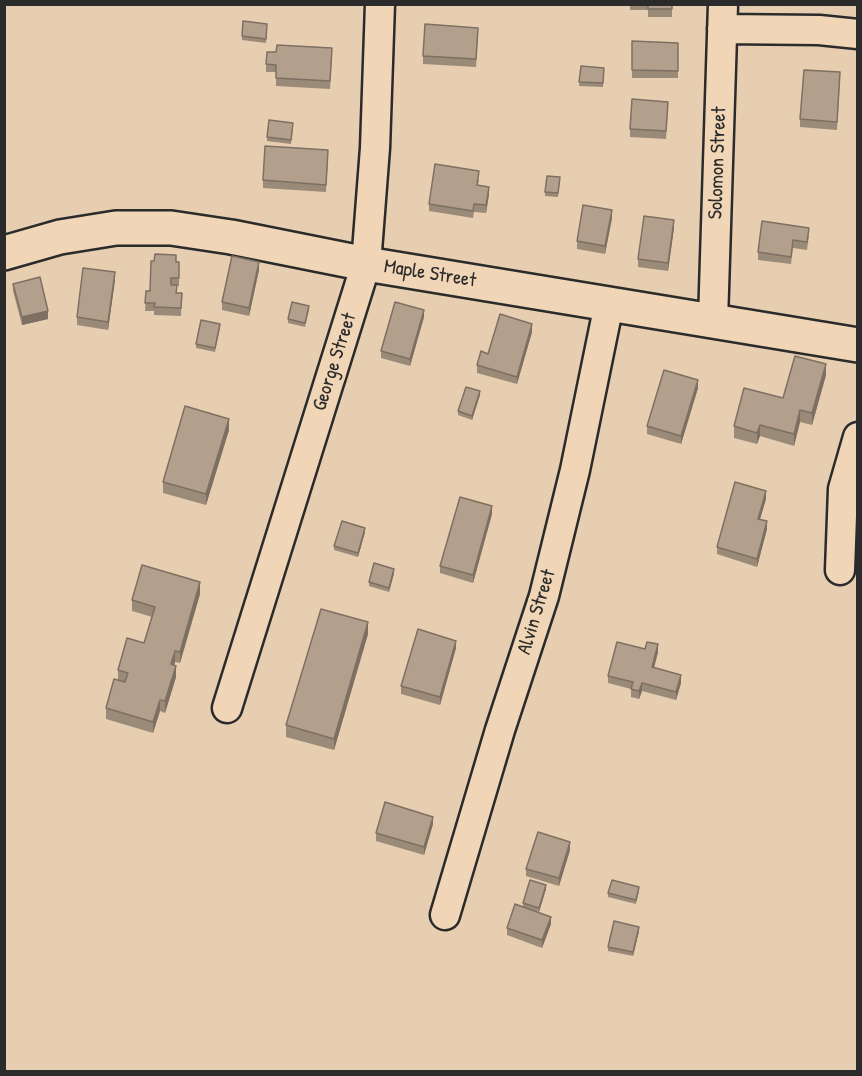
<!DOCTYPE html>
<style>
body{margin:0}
#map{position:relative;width:862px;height:1076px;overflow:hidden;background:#e8ceb1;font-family:"Patrick Hand",sans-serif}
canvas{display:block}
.frame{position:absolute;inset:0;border:6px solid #2b2b2b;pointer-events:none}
</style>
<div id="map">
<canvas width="862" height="1076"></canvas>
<div class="frame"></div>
</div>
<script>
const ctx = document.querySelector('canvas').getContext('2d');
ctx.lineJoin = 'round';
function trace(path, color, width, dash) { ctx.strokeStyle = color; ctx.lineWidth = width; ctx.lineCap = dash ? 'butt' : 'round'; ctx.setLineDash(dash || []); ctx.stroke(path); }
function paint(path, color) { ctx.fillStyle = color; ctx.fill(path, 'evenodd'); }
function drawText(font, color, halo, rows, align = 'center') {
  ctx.font = font + ' "Patrick Hand",sans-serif'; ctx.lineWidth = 6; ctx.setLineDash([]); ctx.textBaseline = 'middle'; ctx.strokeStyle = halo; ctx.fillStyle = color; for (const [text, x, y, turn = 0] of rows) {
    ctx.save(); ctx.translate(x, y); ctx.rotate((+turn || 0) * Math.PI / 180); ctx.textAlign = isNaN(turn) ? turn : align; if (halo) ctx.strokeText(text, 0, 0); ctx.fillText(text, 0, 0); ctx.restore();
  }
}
const street = new Path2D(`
 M722,29L819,30L858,34
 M713,321L723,4
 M840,570L843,489L858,437
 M227,708L366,264L375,148L380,4
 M445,915L500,730L544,596L575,470L609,304`);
const secondary = new Path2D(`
 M4,253L60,237L116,228H171L231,237L366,264L858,345`);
trace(street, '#2b2b2b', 33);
trace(secondary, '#2b2b2b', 38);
trace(street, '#f0d5b7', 28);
trace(secondary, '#f0d5b7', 33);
paint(new Path2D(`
 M434,4H469V6Z
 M630,4H672V17H648V10H630Z
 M267,28L266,43L242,40V36Z
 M478,35L476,67L423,64V56Z
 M632,41L678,43V78H632Z
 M332,56L330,89L276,86V72H266V64Z
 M581,66L604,68L603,87L579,86Z
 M840,80L837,130L800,127V119Z
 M668,109L666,139L630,137V129Z
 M293,127L291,144L267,141V137Z
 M328,158L326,192L263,188V180Z
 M479,179L478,185L489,194L486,213L474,212L473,218L429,211V204Z
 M560,181L558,197L545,196V192Z
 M612,218L605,254L577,249V241Z
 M762,221L809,235L807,250L793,248L791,264L758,260V252Z
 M674,228L668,271L638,267V259Z
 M176,262H179V286H177V293H182L181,316L154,315V311H145L146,291H150Z
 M259,270L249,316L222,310V302Z
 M115,280L108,330L77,325V317Z
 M13,284L48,319L22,325L13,291Z
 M309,310L305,327L288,323V319Z
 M424,317L410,366L381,358V351Z
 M220,328L215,352L196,348V344Z
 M532,332L517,384L477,373V365L488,354Z
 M826,375L812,425L800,422L794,446L760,436L757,444L734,438V426Z
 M698,388L681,444L647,434V426Z
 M480,395L472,420L458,415V411Z
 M229,430L206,505L163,493V482Z
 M766,499L760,519L767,529L757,567L717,554V547Z
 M492,514L473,583L440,573V566Z
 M365,532L358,557L334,550V546Z
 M394,573L389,592L369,586V582Z
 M200,594L180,663L175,662L174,665L176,677L165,713L160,711L153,733L106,719V708L118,680V670L144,643L152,617L132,611V600Z
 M368,634L334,750L286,737V725Z
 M456,648L440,705L401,694V686Z
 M658,652L654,668L681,683L676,700L642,691L639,699L631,697V689L608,683V676Z
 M433,824L424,855L376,841V833Z
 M570,850L559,886L526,876V869Z
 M546,889L539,912L523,907V903Z
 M639,891L636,904L608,897V893Z
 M551,924L542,948L507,935V928Z
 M639,931L633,956L608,951V947Z`), '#9a8a78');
paint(new Path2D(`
 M489,187V194L486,213V205Z
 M612,210V218L605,254V246Z
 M674,220V228L668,271V263Z
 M259,262V270L249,316V308Z
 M115,272V280L108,330V322Z
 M424,310V317L410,366V359Z
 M48,311V319L22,325V317Z
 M532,324V332L517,384V377Z
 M826,364V375L812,425V413Z
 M698,380V388L681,444V436Z
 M480,391V395L472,420V416Z
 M800,410V422L794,446V434Z
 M229,419V430L206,505V494Z
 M760,425V436L757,444V433Z
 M766,491V499L758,526V519Z
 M492,506V514L473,583V575Z
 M767,521V529L757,567V559Z
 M365,528V532L358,557V553Z
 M394,569V573L389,592V588Z
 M200,582V594L180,663V652Z
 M368,622V634L334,750V739Z
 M456,641V648L440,705V697Z
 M658,644V652L652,675V667Z
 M175,651V662L171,675V664Z
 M176,666V677L165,713V701Z
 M681,675V683L676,700V692Z
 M642,683V691L639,699V691Z
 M160,700V711L153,733V722Z
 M433,817V824L424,855V847Z
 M570,842V850L559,886V878Z
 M546,885V889L539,912V908Z
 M551,917V924L542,948V940Z
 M639,927V931L633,956V952Z`), '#7d7062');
const building = new Path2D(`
 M648,4H672V9H648Z
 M243,21L267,24L266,39L242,36Z
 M425,24L478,28L476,59L423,56Z
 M632,41L678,43V71L632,70Z
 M277,45L332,48L330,81L276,78V65L266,64L267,52H276Z
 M581,66L604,68L603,83L579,82Z
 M804,70L840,72L837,122L800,119Z
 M632,99L668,102L666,131L630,129Z
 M269,120L293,123L291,140L267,137Z
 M265,146L328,150L326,185L263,180Z
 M435,164L479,171L477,185L489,187L486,205L474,204L473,211L429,204Z
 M547,176L560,177L558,193L545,192Z
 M583,205L612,210L605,246L577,241Z
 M644,216L674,220L668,263L638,259Z
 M762,221L809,228L807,242L793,240L791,257L758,252Z
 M155,254L176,255V262H179V278H171V285H177L176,293H182L181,308L154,307L155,303H145L146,291H150L151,261H154Z
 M232,256L259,262L249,308L222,302Z
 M83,268L115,272L108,322L77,317Z
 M40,277L48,311L22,317L13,284Z
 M292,302L309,306L305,323L288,319Z
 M395,302L424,310L410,359L381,351Z
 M500,314L532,324L517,377L477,365L481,351L488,354Z
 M201,320L220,324L215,348L196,344Z
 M795,356L826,364L812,413L800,410L794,434L760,425L757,433L734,426L744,388L783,398Z
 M664,370L698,380L681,436L647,426Z
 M466,387L480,391L472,416L458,411Z
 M185,406L229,419L206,494L163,482Z
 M735,482L766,491L758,519L767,521L757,559L717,547Z
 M460,497L492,506L473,575L440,566Z
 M342,521L365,528L358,553L334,546Z
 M374,563L394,569L389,588L369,582Z
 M142,565L200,582L180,652L175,651L171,664L176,666L165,701L160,700L153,722L106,708L114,679L125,682L128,673L118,670L127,638L144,643L155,607L132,600Z
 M321,609L368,622L334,739L286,725Z
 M418,629L456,641L440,697L401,686Z
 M617,642L645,649L647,642L658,644L652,667L681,675L676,692L642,683L639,691L631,689L633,682L608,676Z
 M385,802L433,817L424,847L376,833Z
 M538,832L570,842L559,878L526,869Z
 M530,880L546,885L539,908L523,903Z
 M612,880L639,887L636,900L608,893Z
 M515,904L551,917L542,940L507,928Z
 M614,921L639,927L633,952L608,947Z`);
paint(building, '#b3a08c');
trace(building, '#7d7062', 1.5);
drawText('20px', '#2b2b2b', '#f0d5b7', [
 ["Solomon Street",718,163,-88],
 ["Maple Street",430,274,9],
 ["George Street",335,362,-72],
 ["Alvin Street",537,612,-73]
]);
</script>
